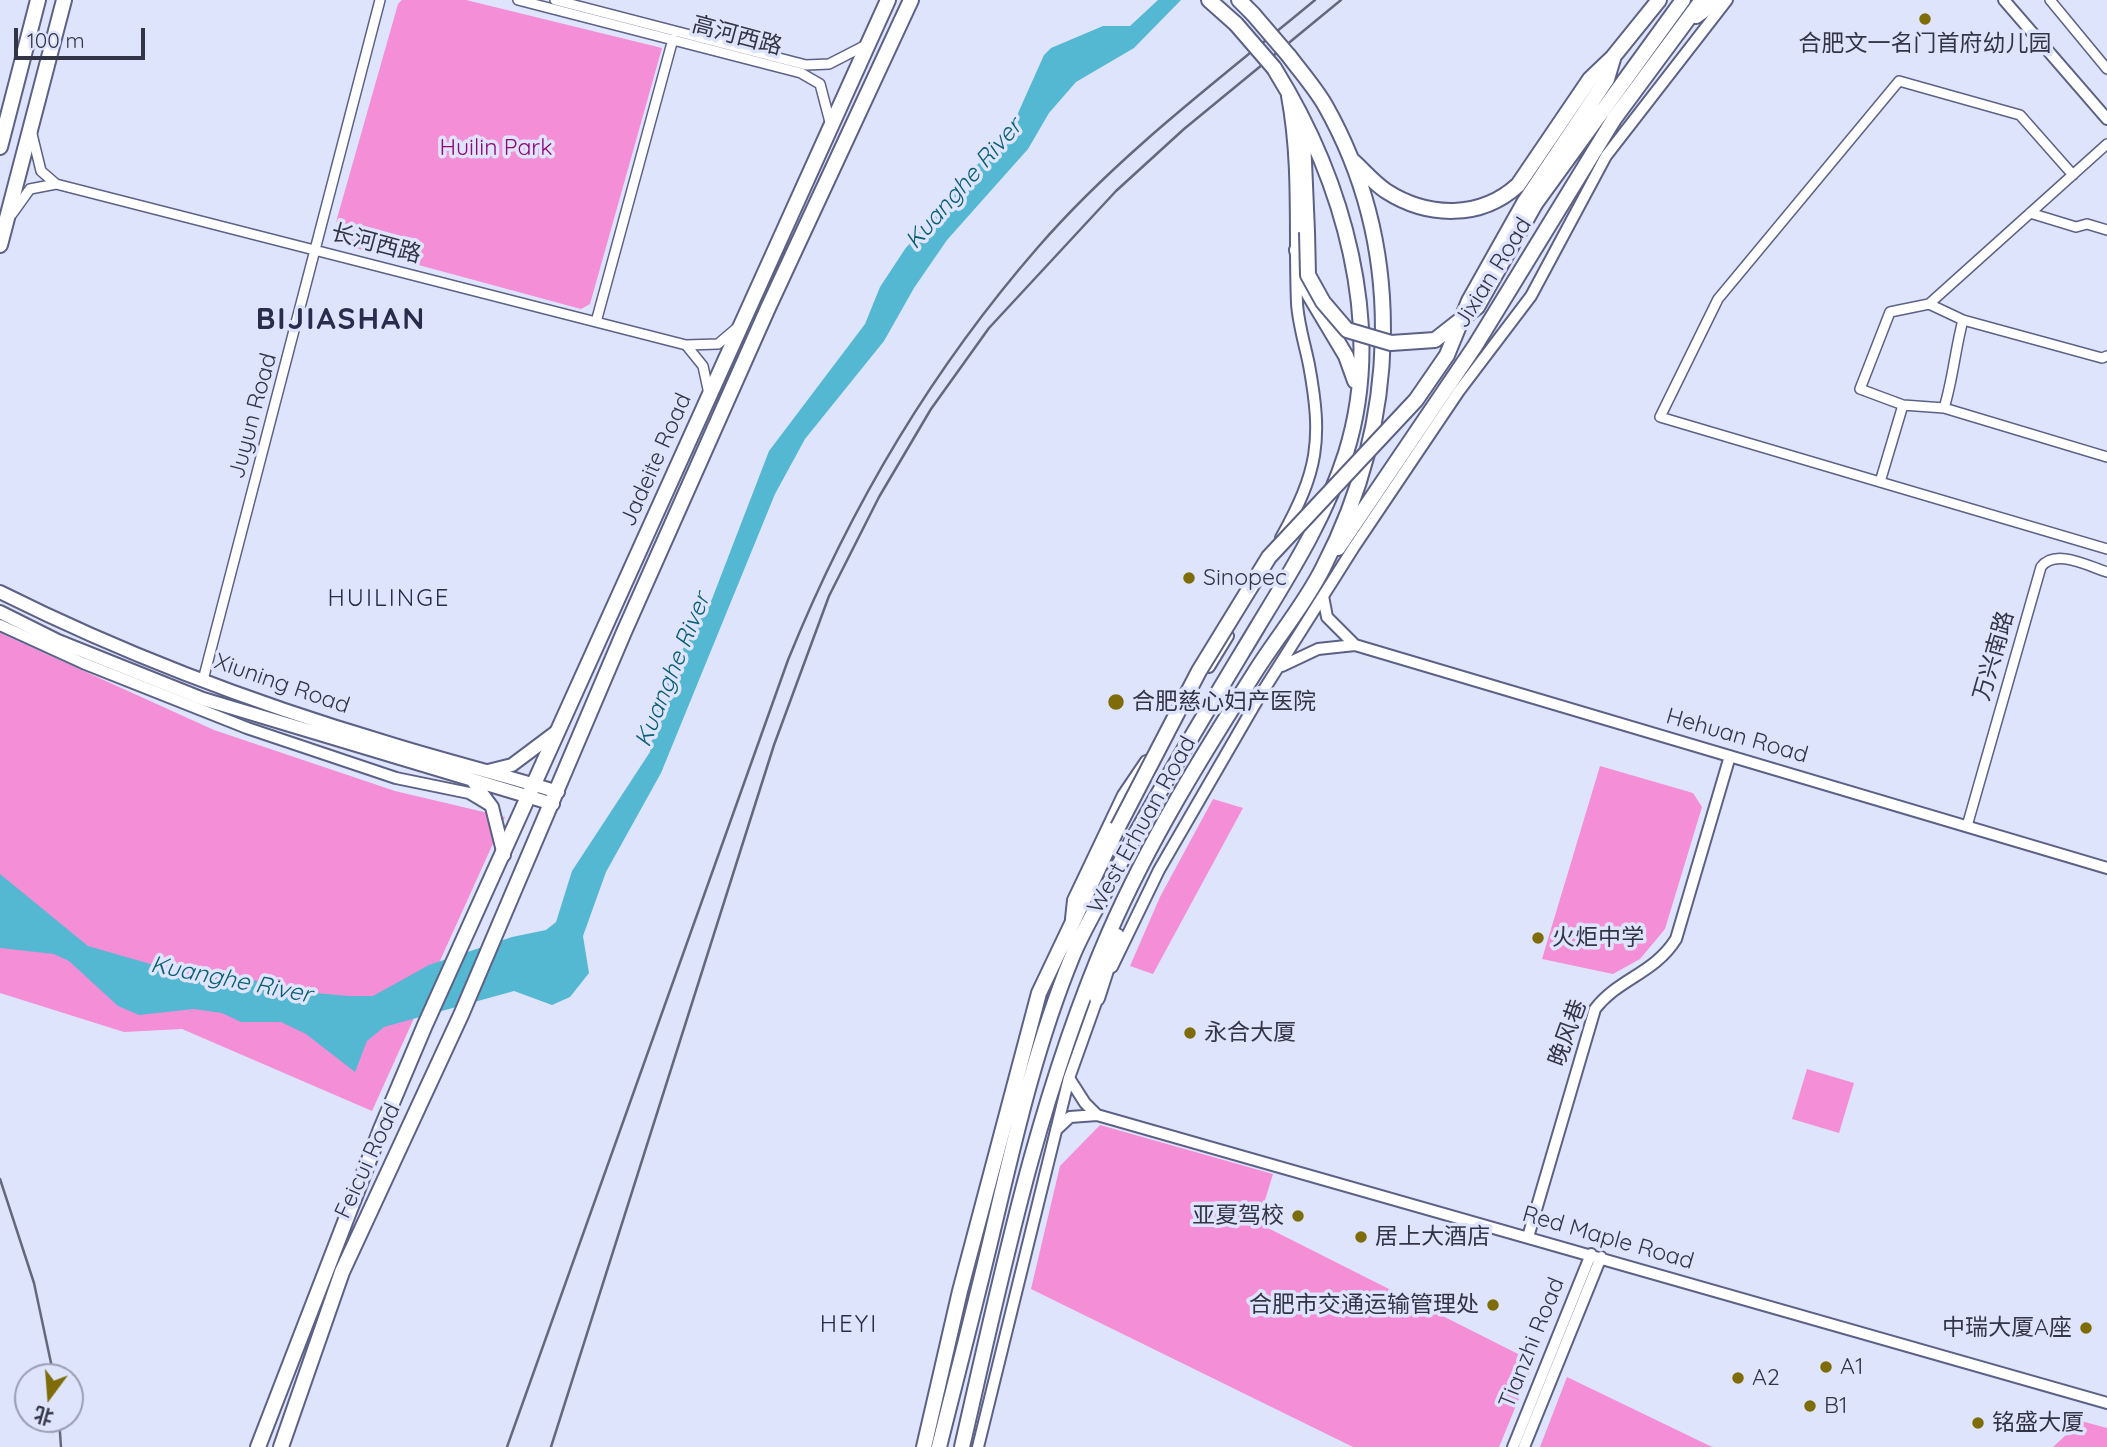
<!DOCTYPE html>
<meta charset="utf-8">
<style>
body{margin:0}
#map{position:relative;width:2107px;height:1447px;overflow:hidden;background:#dfe4fd;font-family:Quicksand,"Noto Sans SC",sans-serif}
canvas{display:block}
.north{position:absolute;left:14px;top:1363px;width:70px;height:70px;box-sizing:border-box;background:#dfe4fd;border:2px solid #9a9eb4;border-radius:50%;rotate:196deg;font-size:19px;font-weight:700;line-height:28px;text-align:center;color:#333546}
.north::after{content:'';display:block;margin:auto;width:24px;height:32px;background:#7d6c07;clip-path:polygon(50% 0,100% 100%,50% 72%,0 100%)}
.scale{position:absolute;left:14px;top:28px;width:131px;height:32px;box-sizing:border-box;border:4px solid #333546;border-top:0;padding-left:9px;font-size:21px;line-height:24px;white-space:nowrap;color:#333546;-webkit-text-stroke:5px #dfe4fd;paint-order:stroke}
</style>
<div id="map">
<canvas width="2107" height="1447"></canvas>
<div class="north">北</div>
<div class="scale">100 m</div>
</div>
<script>
const ctx = document.querySelector('canvas').getContext('2d');
ctx.lineJoin = 'round';
function paint(path, color) { ctx.fillStyle = color; ctx.fill(path, 'evenodd'); }
function trace(path, color, width, dash) { ctx.strokeStyle = color; ctx.lineWidth = width; ctx.lineCap = dash ? 'butt' : 'round'; ctx.setLineDash(dash || []); ctx.stroke(path); }
function drawText(font, color, halo, rows, align = 'center') {
  ctx.font = font + ' Quicksand,"Noto Sans SC",sans-serif'; ctx.lineWidth = 7; ctx.setLineDash([]); ctx.textBaseline = 'middle'; ctx.strokeStyle = halo; ctx.fillStyle = color; for (const [text, x, y, turn = 0] of rows) {
    ctx.save(); ctx.translate(x, y); ctx.rotate((+turn || 0) * Math.PI / 180); ctx.textAlign = isNaN(turn) ? turn : align; if (halo) ctx.strokeText(text, 0, 0); ctx.fillText(text, 0, 0); ctx.restore();
  }
}
paint(new Path2D(`
 M402,0H466L662,48L590,304L581,309L352,247L336,222L398,4Z
 M0,633L214,730L395,791L505,817L372,1111L182,1029L124,1032L0,993Z
 M1600,766L1693,793L1702,807L1665,929L1640,959L1613,974L1542,959Z
 M1213,799L1243,808L1153,974L1130,966L1160,897Z
 M1807,1069L1854,1083L1839,1133L1792,1119Z
 M1100,1125L1273,1174L1258,1223L1534,1362L1499,1447H1353L1031,1289L1060,1166Z
 M1567,1377L1708,1445L1713,1447H1540Z
 M2081,1421L2107,1428V1447H2053Z`), '#f38ed7');
paint(new Path2D(`
 M1158,0H1181L1134,48L1076,82L1049,113L1028,149L947,240L914,288L884,341L805,439L775,494L661,773L606,872L583,936L589,973L570,997L552,1005L514,991L384,1027L367,1041L355,1072L306,1034L281,1022H241L222,1013L194,1009L139,1015L118,1006L69,961L54,954L0,948V874L88,946L199,978L247,979L315,993L349,996H373L429,965L512,937L546,930L556,922L572,871L650,752L657,705L670,671L712,599L769,451L865,324L880,287L905,249L1014,122L1044,55L1051,48L1103,26H1130Z`), '#55b8d3');
const minor = new Path2D(`
 M518,0L801,73L820,84L831,126
 M555,0L806,65L829,64L866,45
 M2050,0L2107,69
 M2107,144L1929,304L1890,312L1860,389L1903,405L1880,482L2107,549
 M56,184L686,345
 M2030,213L2076,227L2087,224L2107,230
 M12,214L30,189L56,184L41,171L31,130
 M1929,304L1963,320L2102,358L2107,356
 M596,322L673,39
 M709,394L703,366L686,345L718,344L738,327
 M1903,405L1944,408C1953,379 1955,350 1963,320
 M1944,408L2107,457
 M1880,482L1660,417L1718,299L1899,81L2020,115L2073,175
 M203,680L380,0
 M1967,826L2041,567C2055,548 2088,566 2107,572`);
const tertiary = new Path2D(`
 M2004,0L2107,119
 M1281,538C1318,471 1323,441 1309,365C1305,345 1298,323 1297,303C1294,233 1300,165 1287,96
 M1323,596L1327,617L1355,645
 M0,625L83,663L247,728L396,778L469,793L489,805
 M1282,666L1318,649L1355,645L2107,868
 M1209,667L1228,636
 M1071,919L1073,900L1123,795L1146,761
 M1112,967L1159,870L1258,699L1354,547L1459,391L1531,296L1606,156L1727,0
 M1069,1078L1085,1103L1097,1115
 M1056,1130L1070,1117L1097,1115L2107,1403
 M1528,1237L1595,1009C1619,978 1654,974 1676,939L1730,756
 M978,1447L1069,1078L1099,994
 M1513,1447L1591,1254
 M1524,1447L1601,1257`);
const secondary = new Path2D(`
 M0,592C122,653 254,703 385,742C442,760 501,774 558,792
 M0,612L58,641L203,699L553,804
 M488,771L512,765L556,732
 M472,780L492,807L504,855`);
const primary = new Path2D(`
 M0,147L38,0
 M0,245L64,0
 M258,1447L381,1129L425,1025L888,0
 M281,1447L342,1272L461,1015L624,632L768,308L911,0`);
const trunk = new Path2D(`
 M1209,0L1236,24
 M1239,0L1253,14
 M1696,16L1718,0
 M1298,124L1303,138L1307,232
 M1353,161C1364,171 1374,183 1386,191C1428,218 1481,219 1518,185L1590,79L1613,57L1659,0
 M1524,203L1607,79L1613,59
 M1535,204L1683,0
 M1297,250L1306,289L1346,356L1355,381
 M1338,548L1475,346L1614,119L1702,0
 M1097,998L1117,936
 M924,1447L960,1291L1039,993L1118,827
 M939,1447C957,1375 976,1302 993,1230C1015,1137 1036,1045 1072,957C1082,932 1097,908 1109,884C1155,796 1207,711 1258,626C1292,570 1326,516 1346,453C1386,325 1343,179 1274,68
 M962,1447C1002,1273 1038,1097 1109,933C1149,841 1203,754 1257,669C1278,636 1305,604 1323,568C1398,423 1407,250 1325,105C1315,88 1301,72 1289,56`);
trace(minor, '#5c6186', 12);
trace(tertiary, '#5c6186', 14);
trace(secondary, '#5c6186', 16);
trace(primary, '#5c6186', 18);
trace(trunk, '#5c6186', 18);
trace(minor, '#fff', 9);
trace(tertiary, '#fff', 10);
trace(secondary, '#fff', 12);
trace(primary, '#fff', 14);
trace(trunk, '#fff', 14);
trace(new Path2D(`
 M0,1179L34,1283L54,1377
 M59,1419L61,1447
 M507,1447L788,660C849,509 931,370 1039,246C1119,154 1221,78 1315,0
 M551,1447L774,745L829,596L879,497L931,409L989,328L1116,191L1184,129L1341,0`), '#65687b', 2.5);
const trunkBridge = new Path2D(`
 M1253,14L1289,56
 M1236,24L1274,68
 M1307,232L1308,275L1323,302L1347,330L1391,343L1435,340L1477,307L1535,204
 M1118,827L1199,671L1269,557L1416,400L1447,355L1469,301L1524,203`);
trace(trunkBridge, '#5c6186', 18, []);
trace(trunkBridge, '#fff', 14);
for (const [x, y, r, color] of [
 [1925,19,7,"#7d6c07"],
 [1189,578,7,"#7d6c07"],
 [1116,702,9,"#7d6c07"],
 [1538,938,7,"#7d6c07"],
 [1190,1033,7,"#7d6c07"],
 [1298,1216,7,"#7d6c07"],
 [1361,1237,7,"#7d6c07"],
 [1493,1305,7,"#7d6c07"],
 [2086,1328,7,"#7d6c07"],
 [1826,1367,7,"#7d6c07"],
 [1738,1378,7,"#7d6c07"],
 [1810,1406,7,"#7d6c07"],
 [1978,1423,7,"#7d6c07"]
]) { const dot = new Path2D(); dot.arc(x, y, r, 0, 2 * Math.PI); ctx.fillStyle = color; ctx.fill(dot); trace(dot, '#dfe4fd', 2.5); }
drawText('23px', '#333546', '#dfe4fd', [
 ["高河西路",737,36,15],
 ["长河西路",376,244,15],
 ["Jixian Road",1493,273,-58],
 ["Juyun Road",253,416,-75],
 ["Jadeite Road",656,460,-66],
 ["万兴南路",1994,656,-74],
 ["Xiuning Road",282,684,19],
 ["Hehuan Road",1737,736,16],
 ["West Erhuan Road",1142,825,-61],
 ["晚风巷",1568,1033,-70],
 ["Feicui Road",368,1161,-65],
 ["Red Maple Road",1608,1238,16],
 ["Tianzhi Road",1532,1343,-68]
]);
drawText('23px', '#333546', '#dfe4fd', [
 ["合肥文一名门首府幼儿园",1925,44,"center"],
 ["Sinopec",1203,578],
 ["合肥慈心妇产医院",1132,702],
 ["火炬中学",1552,938],
 ["永合大厦",1204,1033],
 ["亚夏驾校",1284,1216,"right"],
 ["居上大酒店",1375,1237],
 ["合肥市交通运输管理处",1479,1305,"right"],
 ["中瑞大厦A座",2072,1328,"right"],
 ["A1",1840,1367],
 ["A2",1752,1378],
 ["B1",1824,1406],
 ["铭盛大厦",1992,1423]
], 'left');
drawText('23px', '#94057a', '#dfe4fd', [
 ["Huilin Park",496,148]
]);
drawText('italic 24px', '#095f72', '#dfe4fd', [
 ["Kuanghe River",964,184,-49],
 ["Kuanghe River",673,670,-68],
 ["Kuanghe River",231,980,11]
]);
ctx.letterSpacing = '2px';
drawText('24px', '#292c4d', '#dfe4fd', [
 ["HUILINGE",389,599],
 ["HEYI",849,1325]
]);
ctx.letterSpacing = '0px';
ctx.letterSpacing = '2px';
drawText('bold 30px', '#292c4d', '#dfe4fd', [
 ["BIJIASHAN",341,320]
]);
ctx.letterSpacing = '0px';
</script>
